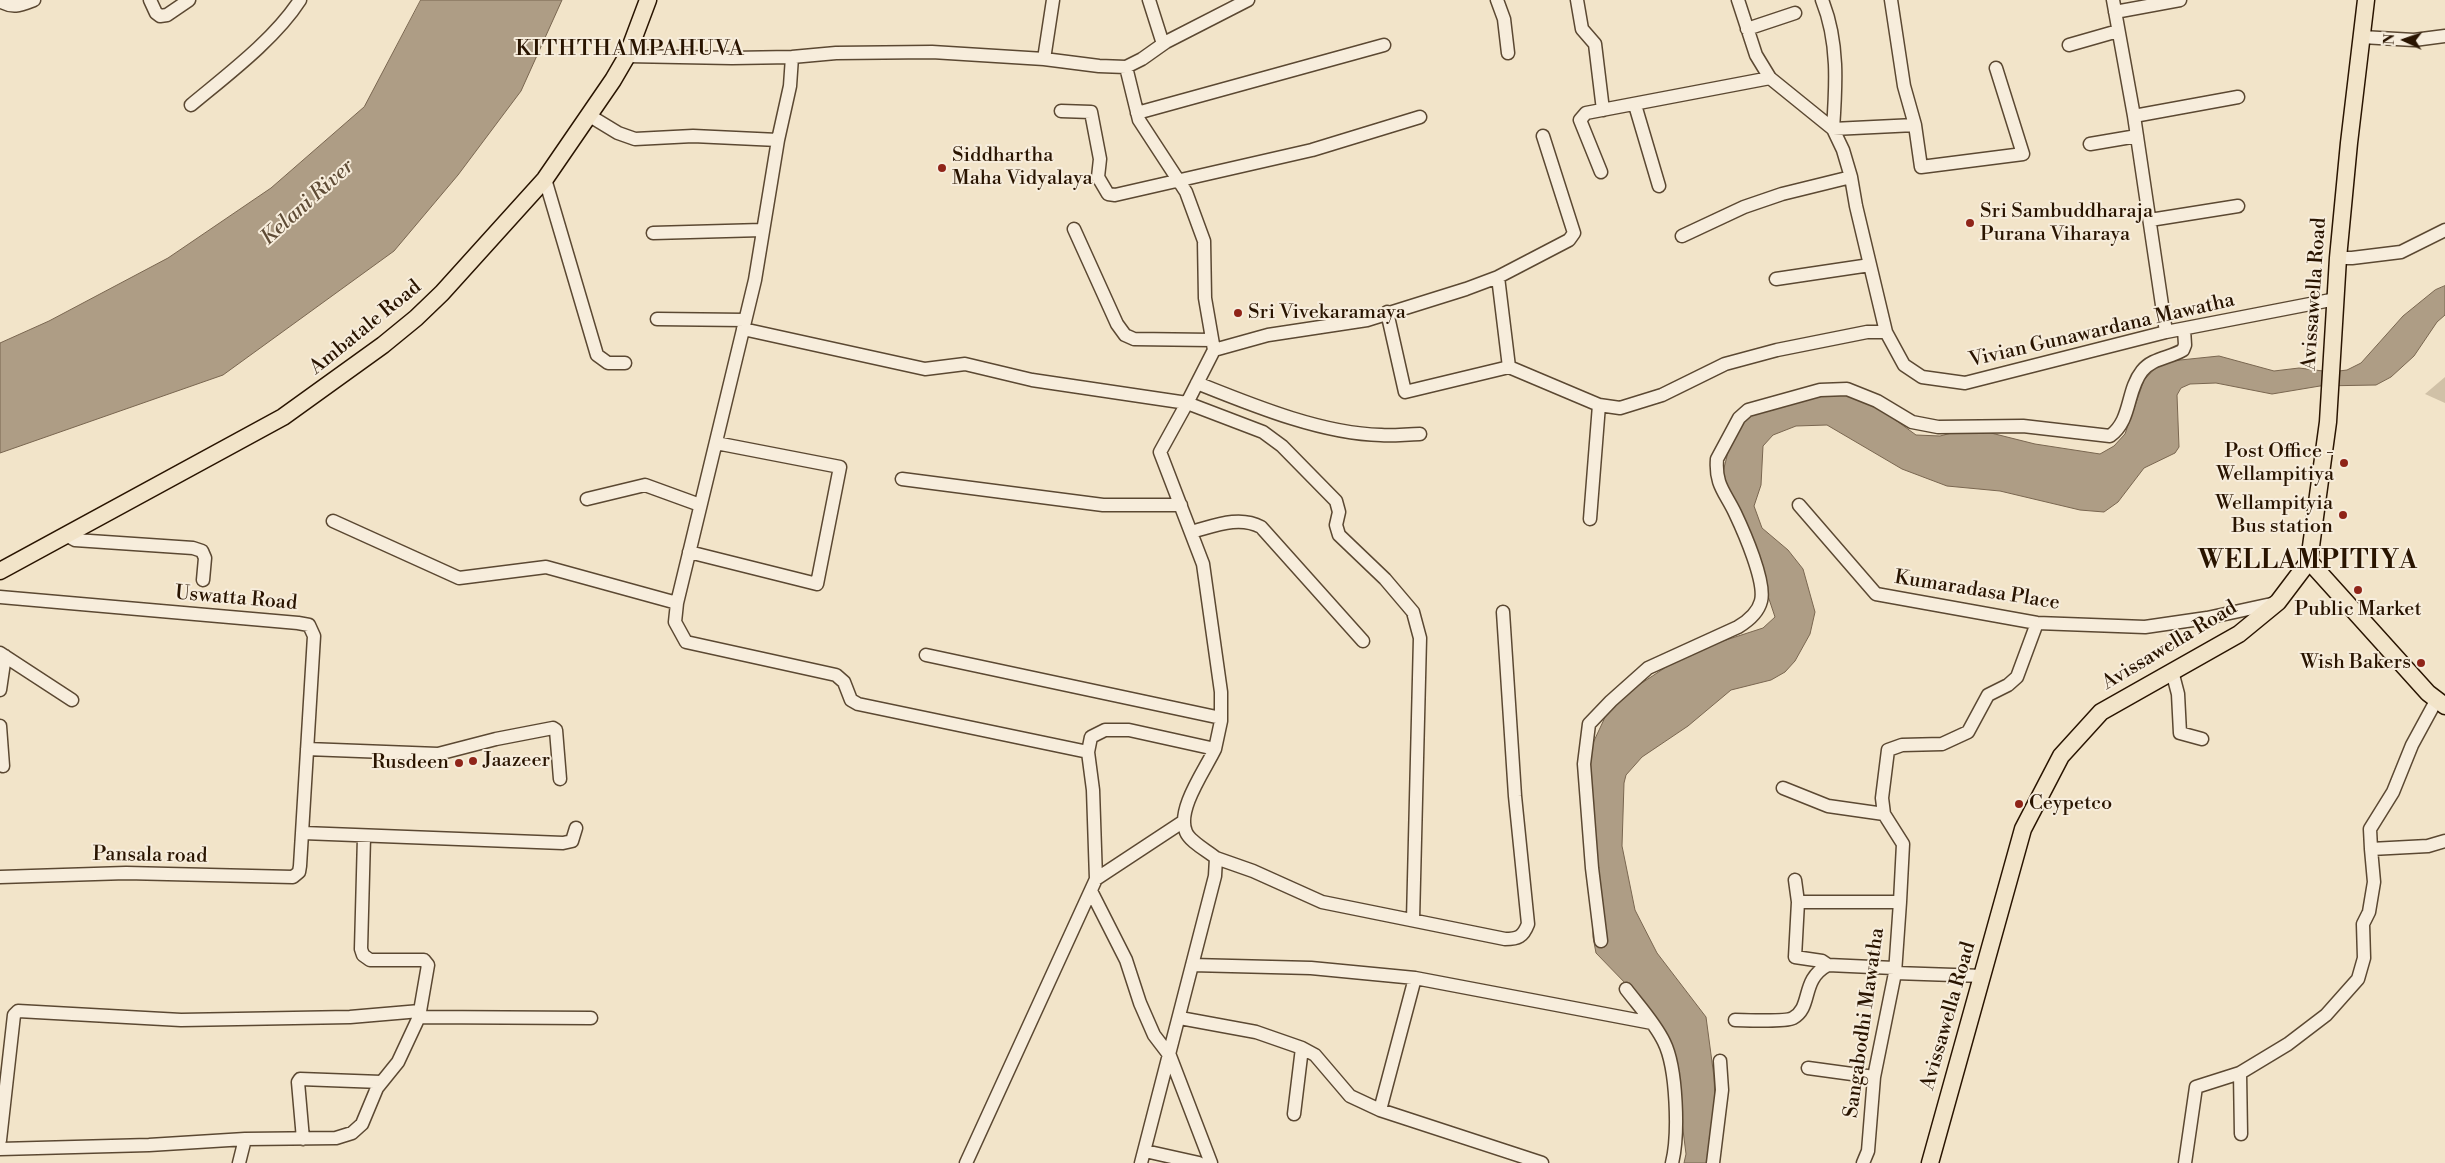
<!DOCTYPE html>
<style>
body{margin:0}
#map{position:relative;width:2445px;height:1163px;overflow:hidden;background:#f2e4c9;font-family:"Libre Bodoni",serif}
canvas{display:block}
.north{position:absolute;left:2380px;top:15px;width:50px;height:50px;-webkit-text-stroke:4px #f7eddc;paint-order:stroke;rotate:273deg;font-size:14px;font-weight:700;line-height:20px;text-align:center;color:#291400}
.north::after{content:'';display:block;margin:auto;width:18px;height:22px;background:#291400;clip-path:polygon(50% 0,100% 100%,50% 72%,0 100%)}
</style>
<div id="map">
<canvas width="2445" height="1163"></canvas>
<div class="north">N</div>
</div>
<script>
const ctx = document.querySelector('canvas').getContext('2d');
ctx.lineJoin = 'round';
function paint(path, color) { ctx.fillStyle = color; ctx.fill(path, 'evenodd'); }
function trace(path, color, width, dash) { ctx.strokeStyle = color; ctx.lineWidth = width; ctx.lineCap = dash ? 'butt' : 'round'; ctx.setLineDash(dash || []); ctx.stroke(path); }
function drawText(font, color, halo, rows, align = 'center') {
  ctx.font = font + ' "Libre Bodoni",serif'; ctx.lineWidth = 4; ctx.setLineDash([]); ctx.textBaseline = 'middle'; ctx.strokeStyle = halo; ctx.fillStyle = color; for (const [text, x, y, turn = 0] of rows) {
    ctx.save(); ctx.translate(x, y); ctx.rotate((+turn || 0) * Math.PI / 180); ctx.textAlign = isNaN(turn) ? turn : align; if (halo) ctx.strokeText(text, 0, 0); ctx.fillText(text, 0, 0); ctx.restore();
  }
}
paint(new Path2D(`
 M2445,377V403L2425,394Z`), '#d0c1a7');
const water = new Path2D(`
 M421,0H562L521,91L458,175L394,251L223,375L0,453V343L49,321L168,258L271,188L364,107Z
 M2445,286V315L2437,322L2414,356L2391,377L2376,385L2320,386L2272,394L2216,383L2190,384L2181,388L2177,395L2179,447L2175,453L2144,468L2118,502L2104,512L2080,510L2000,491L1947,486L1902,469L1827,425L1796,426L1773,435L1763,446L1761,485L1754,506L1762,528L1788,550L1803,569L1815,612L1810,634L1795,661L1785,672L1771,680L1731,690L1688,726L1642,757L1626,775L1624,783L1622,846L1635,910L1657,953L1706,1017L1714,1077L1716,1125L1708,1163H1684L1686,1154L1681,1114L1666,1040L1628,986L1596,953L1593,937L1594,820L1589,760L1593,743L1607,713L1625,694L1689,652L1763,628L1775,617L1760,572L1721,480L1729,448L1739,425L1750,412L1773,410L1803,396L1845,393L1875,405L1916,435L1940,436L1971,428L2035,444L2100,454L2114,446L2125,434L2144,380L2161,362L2219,356L2274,371L2299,368L2331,372L2347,370L2361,363L2403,316L2435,290Z`);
paint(water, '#ae9d85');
trace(water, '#796650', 1);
const minor = new Path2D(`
 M150,0L156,13L160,16L167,15L189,0
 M1149,0L1163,44
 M1497,0L1504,19L1508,53
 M1577,0L1582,29L1595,44L1603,110
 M1738,0L1756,55L1770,78L1833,129L1843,150L1851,177L1856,206L1886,332L1904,365L1922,377L1965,383L2166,332L2336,299
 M1822,0C1839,42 1836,86 1833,129L1915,125
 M1891,0L1904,86L1915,125L1921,167L2023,154L1996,68
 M2113,0L2134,116L2166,332
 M0,1C13,9 21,5 34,0
 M2115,12L2180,0
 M1747,29L1795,13
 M2362,37L2414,40L2445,36
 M2069,45L2118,31
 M627,56L732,58L792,57L836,53L932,52L1044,59L1099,66L1126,67L1142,59L1166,42L1248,0
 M792,57L790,86L778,140L755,280L677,603L675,622L686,642L836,675L844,682L851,700L858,704L1088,752L1091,737L1105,730H1129L1215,749C1205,770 1176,810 1186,832C1190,842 1208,851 1216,858L1215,876L1141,1163
 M1044,59L1053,0
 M1126,67L1139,120L1186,192L1204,241L1205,298L1214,350
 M191,105C227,75 275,39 300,0
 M1635,105L1659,186
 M1061,111L1091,112L1100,159L1098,177L1108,194L1115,195L1312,150L1420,117
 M1137,113L1384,45
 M590,116L618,133L635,139L693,136L778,140
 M2134,116L2238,97
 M2090,144L2137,136
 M1601,172L1580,120L1586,113L1770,78
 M545,179L597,355L608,363H625
 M2150,220L2238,206
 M1074,229L1117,324L1125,335L1134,339L1212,340
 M653,233L762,230
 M1682,236L1744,207L1782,194L1851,177
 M2338,258H2352L2401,252L2445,230
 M1498,277L1509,367
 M1776,279L1870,265
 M1387,312L1405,392L1509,367L1599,405L1620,408L1662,395L1725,364L1777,350L1867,332H1886
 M657,319L745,320
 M743,329L925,369L965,364L1032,380L1187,403L1214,350L1268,335L1367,320L1466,289L1498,277L1569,240L1574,233L1543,136
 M1197,383C1252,405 1322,434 1381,435C1394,436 1407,434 1420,434
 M902,479L1103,505H1181
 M587,499L645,485L700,505
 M1799,505L1876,594L2037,623L2145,627L2207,618L2276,603
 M1590,519L1599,405
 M333,521L459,578L546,567L677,603
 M1191,532C1214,526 1239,515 1261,527L1363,641
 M66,535L75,540L193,548L202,551L205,558L203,580
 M689,552L817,584L840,467L716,443
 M0,597L298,623L309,625L314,636L300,866L299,872L293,877L126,873L0,877
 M0,653L72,700
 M926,655L1221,718
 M2172,671L2178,694L2180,733L2202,739
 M0,690L5,656
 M2437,699L2412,745L2393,792L2370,829L2371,849L2428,846L2445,841
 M0,726L3,766
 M307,749L438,754L496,739L553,728L556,730L560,779
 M1215,749L1221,721V692L1203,564L1160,452L1187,403L1263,432L1282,446L1336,501L1339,512L1336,525L1339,535L1385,579L1413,612L1420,638L1413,920
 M1783,788L1828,806L1884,814
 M303,833L563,843L572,841L576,828
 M1216,858L1253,871L1322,902L1505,939C1518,939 1523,937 1528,924L1515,796L1503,612
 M1096,879L1184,821
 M1795,880L1798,902L1795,957L1822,961L1828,965
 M1091,891L1126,960L1140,1003L1154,1035L1170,1056L1211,1163
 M1798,902H1900
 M1601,941L1592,868L1584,764L1589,724L1611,701L1648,668L1738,627C1748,621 1758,613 1761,601C1766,582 1744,532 1735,513C1725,492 1715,485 1717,459L1739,418L1748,410L1820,390L1847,389L1877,401L1912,422L1938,427L2023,426L2110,436C2132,420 2126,391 2142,371C2152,358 2170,358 2183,350L2185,345L2184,329
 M1192,965L1311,968L1415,978L1652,1023
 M1895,973L1983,976
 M1626,989C1639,1006 1655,1023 1664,1042C1677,1068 1679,1135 1672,1163
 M419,1017L591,1018
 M1180,1018L1256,1032L1302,1048L1315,1055L1350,1096L1380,1110L1542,1163
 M1735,1020C1745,1020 1786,1022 1793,1018C1813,1007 1800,980 1828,965L1894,968
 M1808,1068L1874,1077
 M2240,1073L2241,1134
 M1380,1110L1415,978
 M1294,1114L1302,1048
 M303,1139L298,1082L300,1079L381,1082
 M0,1140L14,1015L18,1011L181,1020L350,1017L420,1011
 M0,1149L149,1145L245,1139L336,1138L352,1133L362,1124L377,1088L398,1062L419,1017L428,965L424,960H370L363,955L361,949L364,837
 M1145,1151L1199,1163
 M239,1163L245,1139
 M966,1163L1096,879L1093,790L1088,752
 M1713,1163L1722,1090L1720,1061
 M1863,1163L1868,1151L1874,1077L1895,973L1900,902L1903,844L1884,814L1882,798L1888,750L1902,745L1942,744L1968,732L1988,695L2008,685L2017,677L2037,623
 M2185,1163L2196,1087L2240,1073L2288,1044L2326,1015L2358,979L2364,958L2363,924L2369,912L2374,882L2371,849`);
const major = new Path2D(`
 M2309,561L2428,693L2445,706
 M0,571L283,417L383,345L416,318L442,293L545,179L613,80L627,56L648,0
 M1930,1163L2023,829L2061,756L2101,712L2239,634L2278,602L2309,561L2328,422L2338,258L2349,143L2366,0`);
trace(minor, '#5b4832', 15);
trace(major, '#291400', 19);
trace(minor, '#f7eddc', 12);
trace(major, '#f2e4c9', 16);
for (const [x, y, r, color] of [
 [942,168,5,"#8f2418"],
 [1970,223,5,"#8f2418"],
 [1238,313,5,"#8f2418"],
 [2344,463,5,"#8f2418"],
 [2343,515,5,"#8f2418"],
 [2358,590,5,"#8f2418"],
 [2421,663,5,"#8f2418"],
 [473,761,5,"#8f2418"],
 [459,763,5,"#8f2418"],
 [2019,804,5,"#8f2418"]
]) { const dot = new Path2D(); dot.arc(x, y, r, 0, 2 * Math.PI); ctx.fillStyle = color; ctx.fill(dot); trace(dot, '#f7eddc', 2); }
drawText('20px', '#291400', '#f7eddc', [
 ["Siddhartha",952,156],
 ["Maha Vidyalaya",952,179],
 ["Sri Sambuddharaja",1980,212],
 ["Purana Viharaya",1980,235],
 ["Sri Vivekaramaya",1248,313],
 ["Post Office -",2334,452,"right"],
 ["Wellampitiya",2334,475,"right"],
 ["Wellampityia",2333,504,"right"],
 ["Bus station",2333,527,"right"],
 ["Public Market",2358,610,"center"],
 ["Wish Bakers",2411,663,"right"],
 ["Jaazeer",483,761],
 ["Rusdeen",449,763,"right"],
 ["Ceypetco",2029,804]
], 'left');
drawText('20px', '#291400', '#f7eddc', [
 ["Avissawella Road",2315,294,-86],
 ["Ambatale Road",366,328,-39],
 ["Vivian Gunawardana Mawatha",2102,331,-13],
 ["Kumaradasa Place",1977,591,9],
 ["Uswatta Road",236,599,5],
 ["Avissawella Road",2170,646,-31],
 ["Pansala road",150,856,1],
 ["Avissawella Road",1949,1016,-74],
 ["Sangabodhi Mawatha",1865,1023,-82]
]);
drawText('italic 21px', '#5e4b35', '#f7eddc', [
 ["Kelani River",308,203,-42]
]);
ctx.letterSpacing = '1px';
drawText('22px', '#291400', '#f7eddc', [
 ["KITHTHAMPAHUVA",630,50]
]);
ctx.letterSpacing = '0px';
ctx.letterSpacing = '1px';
drawText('bold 25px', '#291400', '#f7eddc', [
 ["WELLAMPITIYA",2308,562]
]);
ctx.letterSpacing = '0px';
</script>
